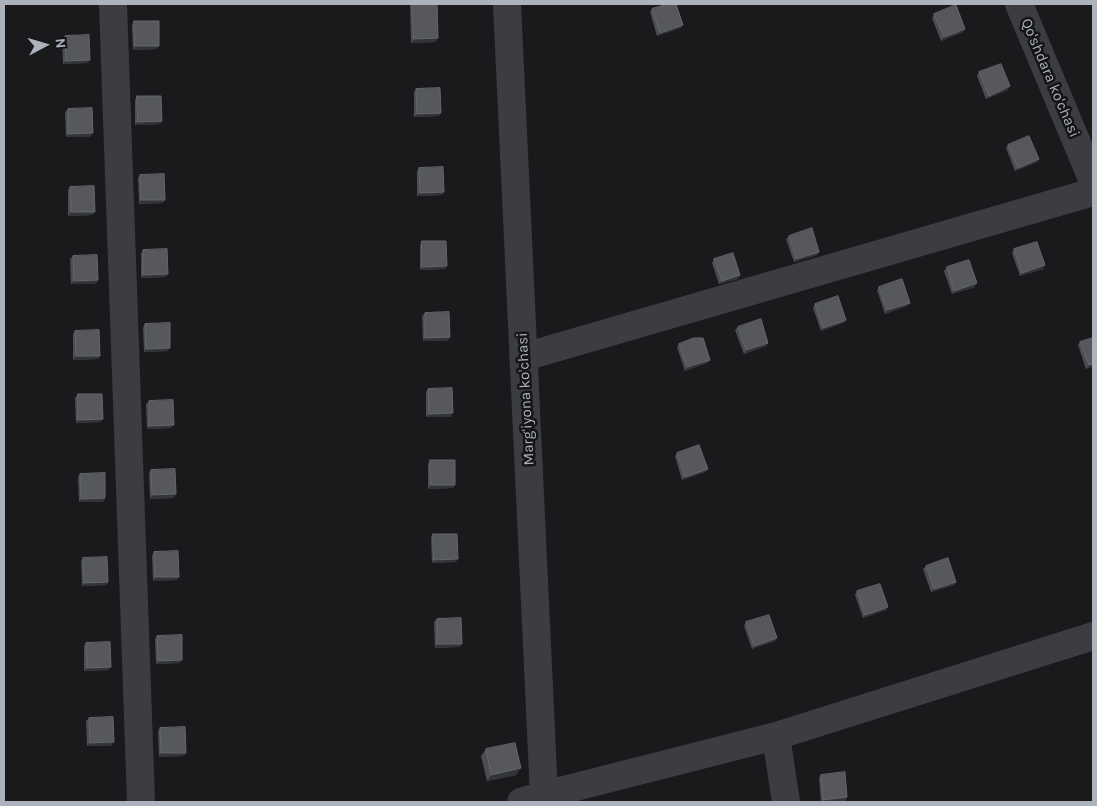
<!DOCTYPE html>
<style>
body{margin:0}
#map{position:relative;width:1097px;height:806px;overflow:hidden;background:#1a1a1d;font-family:Karla,sans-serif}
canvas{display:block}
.frame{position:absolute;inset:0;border:5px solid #acb3bd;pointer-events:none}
.north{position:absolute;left:20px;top:20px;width:50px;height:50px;-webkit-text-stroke:4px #151518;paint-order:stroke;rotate:84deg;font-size:14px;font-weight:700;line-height:20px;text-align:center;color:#acb3bd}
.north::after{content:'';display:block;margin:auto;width:18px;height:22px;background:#acb3bd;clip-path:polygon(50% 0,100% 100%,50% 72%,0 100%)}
</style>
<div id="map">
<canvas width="1097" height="806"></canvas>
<div class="frame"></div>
<div class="north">N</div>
</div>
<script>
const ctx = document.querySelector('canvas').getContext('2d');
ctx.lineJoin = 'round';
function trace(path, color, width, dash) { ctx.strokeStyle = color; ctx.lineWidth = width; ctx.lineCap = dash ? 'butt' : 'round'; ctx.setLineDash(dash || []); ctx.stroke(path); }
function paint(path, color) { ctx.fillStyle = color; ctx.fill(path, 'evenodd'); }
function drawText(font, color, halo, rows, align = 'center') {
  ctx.font = font + ' Karla,sans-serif'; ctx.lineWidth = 5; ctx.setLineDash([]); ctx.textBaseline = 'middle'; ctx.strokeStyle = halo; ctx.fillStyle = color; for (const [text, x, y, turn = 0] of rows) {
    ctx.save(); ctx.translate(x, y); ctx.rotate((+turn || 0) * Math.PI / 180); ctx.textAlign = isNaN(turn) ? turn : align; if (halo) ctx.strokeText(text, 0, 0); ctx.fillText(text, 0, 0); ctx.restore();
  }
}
trace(new Path2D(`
 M113,4L141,802
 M507,4L544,795
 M1019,4L1093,181
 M524,357L1093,192
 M776,736L786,802
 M521,802L544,795L776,736L1093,636`), '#3b3d42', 28);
paint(new Path2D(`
 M410,4H437L438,38L435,42L411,43Z
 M652,9L683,25L680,28L657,36L650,12Z
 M934,14L963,32L941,41L932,18Z
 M134,21L157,49L133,50L132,25Z
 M65,36L88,63L63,64L62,39Z
 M979,72L1008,90L986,99L977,76Z
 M416,89L441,113L439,116L414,117V92Z
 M137,96L162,121L160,124L135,125V100Z
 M68,109L90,137H66L65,112Z
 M1008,145L1039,159L1037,162L1015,171L1006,148Z
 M419,168L442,195L417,196V171Z
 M140,175L163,203L139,204L138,178Z
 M70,187L95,212L92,215L68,216V190Z
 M789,236L819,252L817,255L794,262L786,239Z
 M422,241L445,269L420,270V245Z
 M1014,249L1043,269L1020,276L1012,253Z
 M143,250L166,277L141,278V253Z
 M73,256L98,280L96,284H71L70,259Z
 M714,259L740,275L738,279L719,284L712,263Z
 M947,267L975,287L952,294L944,271Z
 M879,287L910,303L907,306L885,314L877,290Z
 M815,304L846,320L843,323L821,331L813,308Z
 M425,313L448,341H423L422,316Z
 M145,324L168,351L144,352L143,327Z
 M738,327L768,343L766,346L744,354L735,330Z
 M75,331L100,356L98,359L73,360V334Z
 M1080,342L1093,366L1086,369L1078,345Z
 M679,344L710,360L707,363L685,371L677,347Z
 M428,389L451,417H426V392Z
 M78,394L103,419L100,422L76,423L75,398Z
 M149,401L171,428L147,429L146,404Z
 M677,453L708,469L705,472L682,480L675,456Z
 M430,460L453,488L428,489V464Z
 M151,470L174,498L150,499L149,473Z
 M80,474L105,498L103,502H79L78,477Z
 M433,534L456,562L432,563L431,537Z
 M154,552L177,580L153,581L152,556Z
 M83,558L108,582L106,585L82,586L81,561Z
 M926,566L956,582L954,585L931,592L923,569Z
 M857,591L886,610L863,618L855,595Z
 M437,619L462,644L459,647L435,648L434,622Z
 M746,622L775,641L752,649L744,626Z
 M157,636L180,663L156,664L155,639Z
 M86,643L108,670L84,671V646Z
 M89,718L111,746H87L86,721Z
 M160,728L183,756L159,757L158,731Z
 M486,749L516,775L487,781L481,756Z
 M821,775L847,797L845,801L821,802L819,778Z`), '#4b4d52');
paint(new Path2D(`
 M683,25L680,28L657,36L660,33Z
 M965,29L963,32L941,41L944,37Z
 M438,38L435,42L411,43L414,39Z
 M135,46H159L157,49L133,50Z
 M90,60L88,63L63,64L66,61Z
 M1010,86L1008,90L986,99L989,96Z
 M441,113L439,116L414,117L417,114Z
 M162,121L160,124L135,125L138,122Z
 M93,133L90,137H66L68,134Z
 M1039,159L1037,162L1015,171L1018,168Z
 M444,192L442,195L417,196L420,193Z
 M141,200H165L163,203L139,204Z
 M71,212H95L92,215L68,216Z
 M819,252L817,255L794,262L796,259Z
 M1045,265L1043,269L1020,276L1022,273Z
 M447,266L445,269L420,270L422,267Z
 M168,274L166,277L141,278L143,275Z
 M740,275L738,279L719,284L722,281Z
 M98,280L96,284H71L74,281Z
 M977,283L975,287L952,294L954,291Z
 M910,303L907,306L885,314L887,310Z
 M846,320L843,323L821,331L823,328Z
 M450,337L448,341H423L425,338Z
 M768,343L766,346L744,354L746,350Z
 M170,348L168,351L144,352L146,349Z
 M76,356H100L98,359L73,360Z
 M710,360L707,363L685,371L687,367Z
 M1093,364V366L1086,369L1089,365Z
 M453,413L451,417H426L429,414Z
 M103,419L100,422L76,423L78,420Z
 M174,425L171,428L147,429L149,426Z
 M708,469L705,472L682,480L685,477Z
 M431,485H455L453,488L428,489Z
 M176,494L174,498L150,499L152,495Z
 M105,498L103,502H79L81,499Z
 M458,559L456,562L432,563L434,560Z
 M155,577H179L177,580L153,581Z
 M108,582L106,585L82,586L84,583Z
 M956,582L954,585L931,592L934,589Z
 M888,607L886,610L863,618L865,615Z
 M777,638L775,641L752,649L754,646Z
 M437,644H462L459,647L435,648Z
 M182,660L180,663L156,664L158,661Z
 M111,667L108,670L84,671L87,668Z
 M114,742L111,746H87L90,743Z
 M161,753H186L183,756L159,757Z
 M521,768L516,775L487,781L491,775Z
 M847,797L845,801L821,802L823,800Z`), '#333438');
const building = new Path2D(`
 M412,4H437L438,38L414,39Z
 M668,4H676L683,25L660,33L652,9Z
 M956,5L965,29L944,37L934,14Z
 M134,21H159V46H135Z
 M89,35L90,60L66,61L65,36Z
 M1001,64L1010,86L989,96L979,72Z
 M440,88L441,113L417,114L416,89Z
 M137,96H161L162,121L138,122Z
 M92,108L93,133L68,134V109Z
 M1029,136L1039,159L1018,168L1008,145Z
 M443,167L444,192L420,193L419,168Z
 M164,174L165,200H141L140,175Z
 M94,186L95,212H71L70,187Z
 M812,228L819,252L796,259L789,236Z
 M422,241H446L447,266L422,267Z
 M1037,242L1045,265L1022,273L1014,249Z
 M167,249L168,274L143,275V250Z
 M733,253L740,275L722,281L714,259Z
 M97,255L98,280L74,281L73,256Z
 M969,260L977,283L954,291L947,267Z
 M902,279L910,303L887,310L879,287Z
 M838,296L846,320L823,328L815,304Z
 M449,312L450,337L425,338V313Z
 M761,319L768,343L746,350L738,327Z
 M170,323V348L146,349L145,324Z
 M99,330L100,356H76L75,331Z
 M694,338H703L710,360L687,367L679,344Z
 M1093,338V364L1089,365L1080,342Z
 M452,388L453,413L429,414L428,389Z
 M78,394H102L103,419L78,420Z
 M173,400L174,425L149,426V401Z
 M699,445L708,469L685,477L677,453Z
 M430,460H455V485H431Z
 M175,469L176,494L152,495L151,470Z
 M105,473V498L81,499L80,474Z
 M433,534H457L458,559L434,560Z
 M178,551L179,577H155L154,552Z
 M107,557L108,582L84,583L83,558Z
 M948,558L956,582L934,589L926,566Z
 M880,584L888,607L865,615L857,591Z
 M769,615L777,638L754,646L746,622Z
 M461,618L462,644H437V619Z
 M182,635V660L158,661L157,636Z
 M110,642L111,667L87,668L86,643Z
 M113,717L114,742L90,743L89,718Z
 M185,727L186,753H161L160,728Z
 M515,743L521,768L491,775L486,749Z
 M845,772L847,797L823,800L821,775Z`);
paint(building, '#56585e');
trace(building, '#63666c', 1);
drawText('15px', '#acb3bd', '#151518', [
 ["Qo'shdara ko'chasi",1050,78,67],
 ["Marg'iyona ko'chasi",526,399,-93]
]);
</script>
